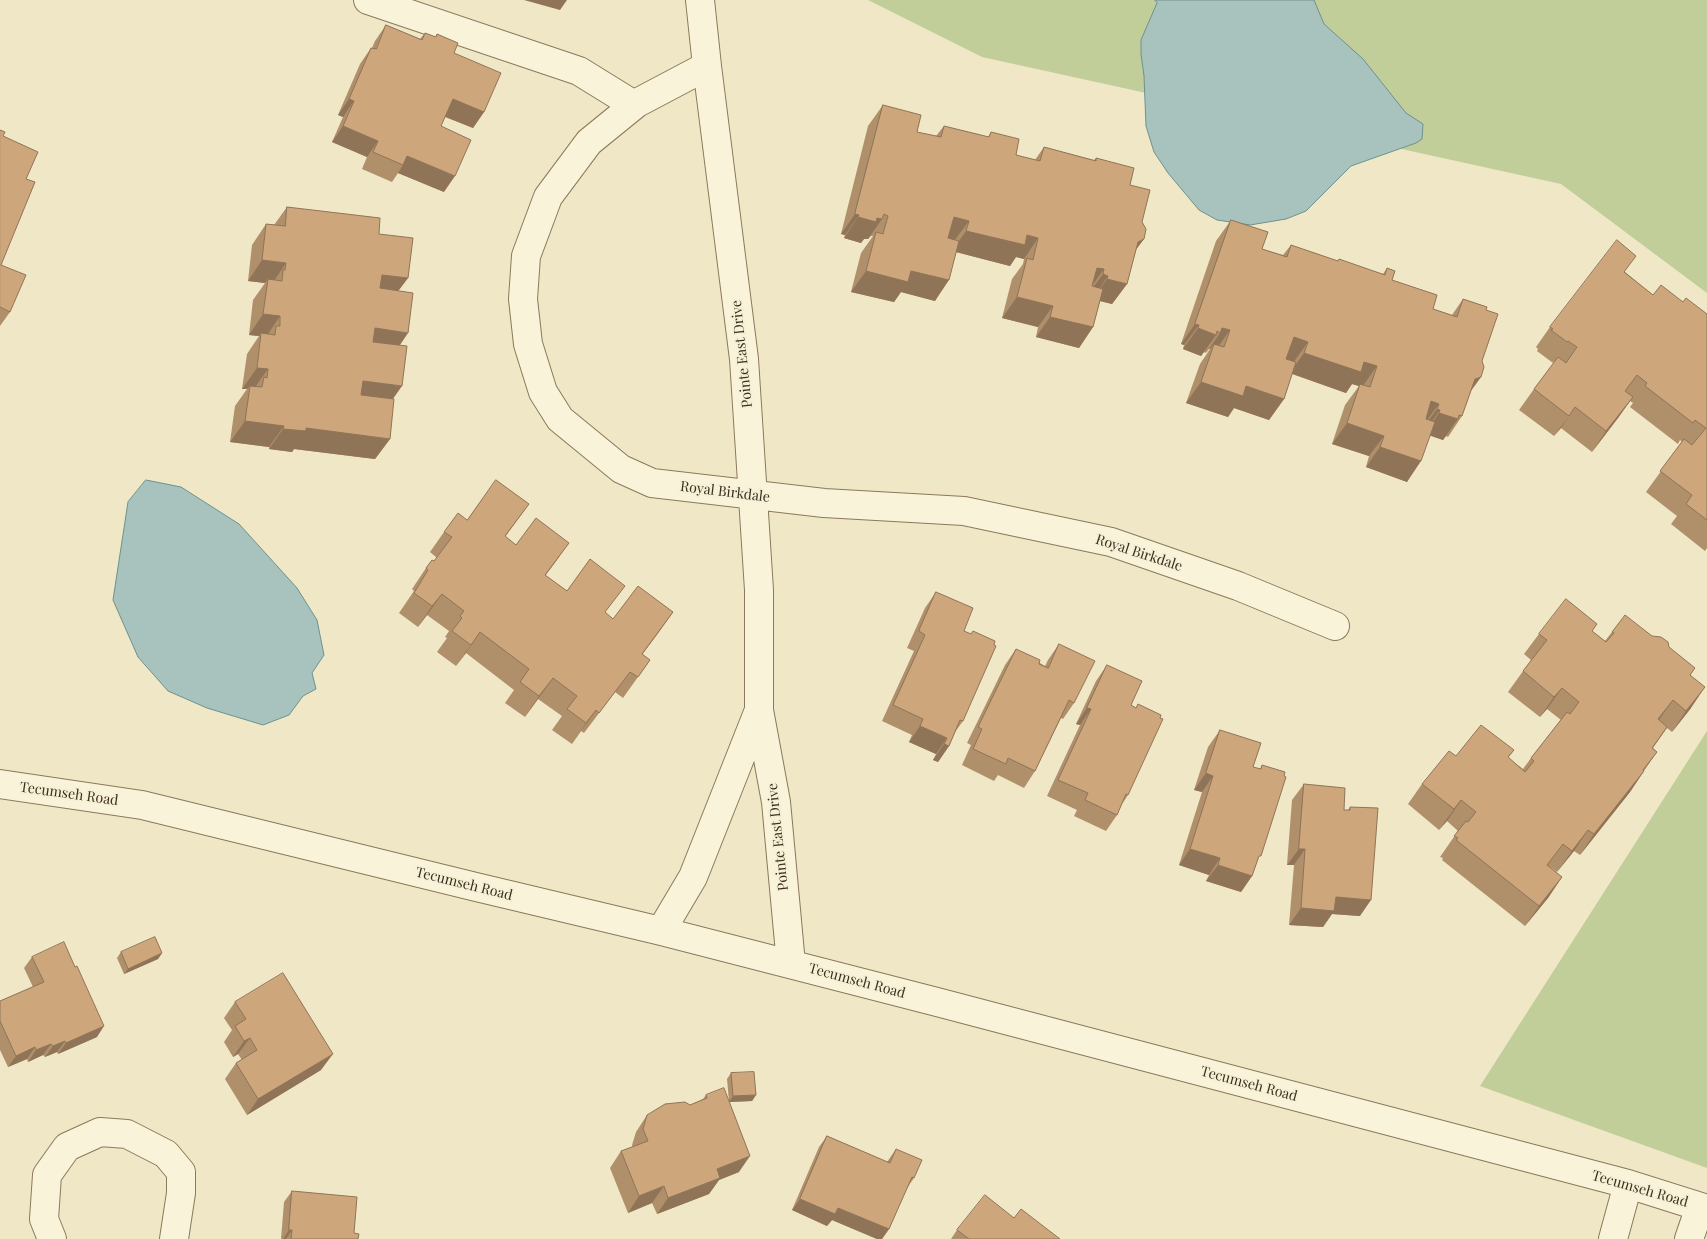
<!DOCTYPE html>
<style>
body{margin:0}
canvas{display:block;background:#efe7c6}
</style>
<canvas width="1707" height="1239"></canvas>
<script>
const ctx = document.querySelector('canvas').getContext('2d');
ctx.lineJoin = 'round';
function paint(path, color) { ctx.fillStyle = color; ctx.fill(path, 'evenodd'); }
function trace(path, color, width, dash) { ctx.strokeStyle = color; ctx.lineWidth = width; ctx.lineCap = dash ? 'butt' : 'round'; ctx.setLineDash(dash || []); ctx.stroke(path); }
function drawText(font, color, halo, rows, align = 'center') {
  ctx.font = font + ' "Playfair Display",serif'; ctx.lineWidth = 4; ctx.setLineDash([]); ctx.textBaseline = 'middle'; ctx.strokeStyle = halo; ctx.fillStyle = color; for (const [text, x, y, turn = 0] of rows) {
    ctx.save(); ctx.translate(x, y); ctx.rotate((+turn || 0) * Math.PI / 180); ctx.textAlign = isNaN(turn) ? turn : align; if (halo) ctx.strokeText(text, 0, 0); ctx.fillText(text, 0, 0); ctx.restore();
  }
}
paint(new Path2D(`
 M868,0H1707V293L1561,184L982,57Z
 M1707,731V1168L1480,1086Z`), '#c2ce9a');
const water = new Path2D(`
 M1155,0H1314L1324,24L1363,59L1406,113L1423,124L1422,139L1416,143L1351,166L1306,211L1286,219L1250,225L1217,220L1199,210L1168,173L1154,152L1146,126L1144,76L1141,54V40L1157,3Z
 M146,480L181,487L239,524L297,588L317,620L324,655L312,673L316,689L303,696L289,715L263,725L207,708L168,691L138,657L113,600L128,502Z`);
paint(water, '#a8c3bd');
trace(water, '#6e918c', 1);
const minor = new Path2D(`
 M368,0L579,71L634,105
 M700,0L707,66L744,359L759,590V710L776,802L791,964
 M707,66L637,103L589,142L548,197L526,256L523,299L528,344L543,392L560,419L621,469L652,483L824,503L964,511L1111,542L1238,586L1335,626
 M0,784L142,805L476,887L661,931L937,1002L1628,1184L1707,1209
 M661,931L693,877L759,710
 M52,1239L44,1219L47,1175L67,1147L100,1132L127,1134L166,1154L181,1172V1193L174,1239
 M1613,1239L1628,1184
 M1689,1239L1700,1207`);
trace(minor, '#8b795b', 30);
trace(minor, '#f9f3da', 28);
paint(new Path2D(`
 M386,25L420,39L425,33L435,37L437,34L454,53L484,112L473,128L445,117L441,126L444,192L398,173L392,182L362,169L367,157L332,142L343,117L338,115L360,64L371,48H372L375,41Z
 M883,105L917,132L936,136L944,126L988,137L991,132L1016,155L1035,160L1044,147L1094,160L1096,158L1130,185L1142,222L1144,239L1136,249L1127,284L1112,304L1100,301L1093,327L1079,348L1036,337L1038,327L1002,318L1012,279L1023,264L1024,259L1016,257L1010,266L956,252L935,301L901,292L894,302L851,292L861,253L873,236H871L868,239H864L861,243L844,238L845,235L841,234L868,126Z
 M0,130L26,179L1,265L10,312L0,326Z
 M287,207L379,234L408,278L398,291L399,345L393,398L390,439L375,459L294,449L292,452L269,449V447L230,442L235,406L247,389H242L247,354L259,336L249,335L253,300L265,283L248,281L252,245L266,224L274,225Z
 M1231,220L1262,249L1283,255L1291,245L1338,261L1383,274L1387,268L1392,280L1433,309L1452,315L1463,299L1486,310L1482,361L1481,377L1471,391L1462,416L1448,437L1446,436L1443,440L1430,435L1407,482L1366,467L1369,456L1332,444L1345,405L1359,386L1352,384L1346,393L1292,374L1284,399L1269,420L1234,408L1228,417L1186,403L1200,364L1210,349H1209L1206,353L1204,352L1201,356L1183,349L1184,345L1181,344L1216,241Z
 M1625,272L1653,295L1683,302L1707,314V548L1705,551L1671,524L1677,516L1646,492L1682,442L1680,440L1678,444L1630,407L1633,403L1630,401L1618,418L1592,452L1561,428L1554,436L1519,410L1534,389L1555,362L1554,361L1553,363L1537,351L1538,349L1536,347L1550,327Z
 M529,504L505,537L516,545L569,543L545,575L567,591L606,613L613,619L673,612L642,654L650,660L623,698L615,692L584,733L581,731L572,744L552,730L562,716L538,699L525,717L505,703L514,690L466,653L456,666L437,652L447,638L445,637L449,631L427,615L418,627L399,613L414,591L412,589L426,568L434,561L437,558L430,552L444,532L467,520Z
 M936,592L964,631L971,634L973,631L963,721L955,732L949,746L938,762L933,760L936,754L909,742L912,735L882,721L914,651L907,648L925,608Z
 M1592,631L1605,641L1612,632L1652,636L1669,647L1691,675V708L1672,732L1667,728L1653,748L1657,752L1644,771L1630,792L1580,855L1574,851L1557,872L1548,865L1562,877L1548,898L1525,926L1442,860L1443,858L1440,857L1458,831L1447,821L1439,830L1408,804L1422,784L1456,756L1514,750L1508,758L1523,769L1531,758L1561,720L1547,709L1540,717L1508,692L1531,660L1524,654L1539,634Z
 M1059,644L1074,703L1063,719L1061,718L1035,771L1024,788L998,775L994,781L962,765L971,745L967,743L1005,665L1016,649L1045,666L1048,660Z
 M1107,665L1131,705L1136,708L1138,704L1128,795L1122,804L1117,815L1106,831L1074,816L1077,810L1047,796L1080,725L1076,724L1096,681Z
 M1220,730L1253,767L1260,769L1262,765L1257,862L1252,876L1241,892L1206,881L1209,875L1179,865L1202,792L1194,790L1208,747Z
 M1304,784L1344,810H1348L1350,807L1360,916L1332,914L1323,927L1289,925L1294,865H1287L1292,800Z
 M121,952L162,953L158,959L124,974L117,958Z
 M32,957L97,1037L58,1054L57,1052L45,1057L43,1055L28,1062L27,1059L8,1067L0,1050V1001L33,987L24,968Z
 M235,1002L321,1070L247,1115L225,1079L236,1063L242,1060L238,1054L233,1057L224,1042L232,1030L224,1018Z
 M731,1073L756,1095L752,1101L729,1102L739,1172L719,1180L709,1194L657,1214L652,1203L628,1213L610,1168L621,1151L633,1147L632,1145L636,1132L647,1115L690,1105L703,1099L706,1095L729,1101L727,1079Z
 M827,1136L887,1162L896,1149L914,1178L907,1188L889,1229L882,1239H877L832,1220L827,1226L792,1210L819,1147Z
 M292,1191L354,1233L358,1239H281L284,1202Z
 M1014,1218L1060,1239H951L957,1230Z`), '#b08f6b');
paint(new Path2D(`
 M524,0H567L560,10Z
 M349,99L354,101L343,117L338,115Z
 M453,99L484,112L473,128L441,115Z
 M343,126L378,141L367,157L332,142Z
 M407,156L455,176L444,192L398,173L403,165Z
 M855,214L859,215L845,235L841,234Z
 M858,217L882,219L868,239H864L861,243L844,238Z
 M954,217L969,221L954,241L939,238Z
 M966,231L1027,235L1038,238L1024,259L1016,257L1010,266L952,251Z
 M1144,239L1129,259L1138,242Z
 M262,260L286,263L272,284L268,279L265,283L248,281Z
 M1097,268L1104,269L1089,290Z
 M866,271H911L949,280L935,301L901,292L894,302L851,292Z
 M1103,274L1108,276L1094,296L1088,294Z
 M382,275L408,278L393,298L367,295Z
 M1107,279L1127,284L1112,304L1092,299Z
 M1017,297L1053,306L1038,327L1002,318Z
 M263,314L280,316L266,337L261,333L259,336L249,335Z
 M1050,317L1093,327L1079,348L1036,337Z
 M1195,324L1199,325L1184,345L1181,344Z
 M375,328L408,333L394,354L360,349Z
 M1198,328L1216,335L1201,356L1183,349Z
 M1222,328L1230,330L1215,351L1214,344L1210,349H1209L1220,333Z
 M1294,337L1308,342L1293,363L1279,358Z
 M1304,353L1364,362L1377,366L1362,387L1360,384L1359,386L1352,384L1346,393L1290,373Z
 M257,368L268,369L253,390L250,386L247,389H242Z
 M1481,377L1466,397L1475,379Z
 M363,381L402,386L388,406L348,402Z
 M1201,382L1246,386L1284,399L1269,420L1234,408L1228,417L1186,403Z
 M1633,397L1618,418L1592,452L1606,431Z
 M1431,401L1439,404L1424,424Z
 M1575,407L1561,428L1554,436L1569,416Z
 M1437,409L1440,410L1426,430L1422,429Z
 M1439,413L1458,419L1443,440L1425,434Z
 M245,421L284,426L269,447L230,442Z
 M1347,423L1384,436L1369,456L1332,444Z
 M306,428L390,439L375,459L294,449L292,452L269,449L283,429Z
 M1380,447L1421,461L1407,482L1366,467Z
 M569,543L554,564L530,596L545,575Z
 M442,594L427,615L418,627L432,606Z
 M673,612L659,632L627,675L642,654Z
 M480,632L466,653L456,666L471,645Z
 M553,678L538,699L525,717L539,696Z
 M1705,687L1691,708L1672,732L1686,711Z
 M1562,688L1547,709L1540,717L1554,697Z
 M1673,700L1658,721V719Z
 M1087,708L1091,709L1080,725L1076,724Z
 M596,710L581,731L572,744L586,723Z
 M920,726L947,738L936,754L909,742Z
 M944,744L949,746L938,762L933,760Z
 M1644,771L1630,792L1580,855L1594,834Z
 M1206,773L1213,776L1202,792L1194,790Z
 M1461,800L1447,821L1439,830L1454,809Z
 M1588,830L1574,851L1557,872L1572,851Z
 M1190,849L1220,858L1209,875L1179,865Z
 M1299,849H1305L1294,865H1287Z
 M1218,865L1252,876L1241,892L1206,881Z
 M1562,877L1548,898L1525,926L1539,906Z
 M1336,897L1371,900L1360,916L1332,914L1323,927L1289,925L1301,908Z
 M162,953L158,959L124,974L128,969Z
 M104,1026L97,1037L58,1054L66,1043Z
 M250,1038L238,1054L233,1057L244,1041Z
 M65,1041L57,1052L45,1057L53,1046Z
 M51,1044L43,1055L28,1062L36,1050Z
 M35,1047L27,1059L8,1067L16,1056Z
 M333,1054L321,1070L247,1115L258,1099Z
 M756,1095L752,1101L729,1102L733,1096Z
 M750,1156L739,1172L719,1180L709,1194L657,1214L668,1198L717,1169Z
 M664,1186L652,1203L628,1213L639,1196Z
 M800,1199L838,1208L889,1229L882,1239H877L832,1220L827,1226L792,1210Z
 M289,1230H292L286,1239H283Z`), '#907457');
const building = new Path2D(`
 M386,25L422,40L425,33L436,37L437,34L458,43L454,53L501,73L484,112L453,99L441,126L471,140L455,176L407,156L403,165L373,152L378,141L343,126L354,101L349,99L371,48L376,49Z
 M883,105L921,115L917,132L941,137L944,126L989,137L991,132L1019,139L1016,155L1040,161L1044,147L1096,161V158L1134,168L1130,185L1150,190L1142,222L1146,229L1144,239L1138,242L1127,284L1107,279L1108,276L1103,274L1104,269L1097,268L1092,286L1103,289L1093,327L1050,317L1053,306L1017,297L1027,258L1033,260L1038,238L1027,235L1025,245L966,231L969,221L954,217L948,238L959,241L949,280L911,271L908,282L866,271L876,232L883,234L888,216L884,214L882,219L877,218L876,222L858,217L859,215L855,214Z
 M0,130L5,132L3,136L38,152L26,179L35,182L1,265L26,275L10,312L0,307Z
 M287,207L380,218L379,234L413,238L408,278L382,275L380,288L413,293L408,333L375,328L373,342L407,346L402,386L363,381L361,395L394,399L390,439L306,428V431L283,429L284,426L245,421L250,386L262,387L264,377L267,378L268,369L257,368L261,333L275,335L276,326H280V316L263,314L268,279L282,281L283,270H285L286,263L262,260L266,224L285,226Z
 M1231,220L1268,232L1262,249L1287,257L1291,245L1338,261L1339,259L1385,275L1387,268L1395,271L1392,280L1437,295L1433,309L1457,317L1463,299L1487,307L1486,310L1498,314L1482,361L1484,367L1481,377L1475,379L1462,416L1459,415L1458,419L1439,413L1440,410L1437,409L1439,404L1431,401L1426,419L1435,422L1421,461L1380,447L1384,436L1347,423L1360,384L1370,387L1377,366L1364,362L1361,372L1304,353L1308,342L1294,337L1286,359L1296,362L1284,399L1246,386L1243,396L1201,382L1214,344L1224,347L1230,330L1222,328L1220,333L1217,331L1216,335L1198,328L1199,325L1195,324Z
 M1617,240L1636,256L1624,272L1653,295L1661,285L1683,302L1686,298L1707,314V520L1686,504L1692,495L1660,471L1684,439L1692,445L1706,428L1695,420L1693,423L1645,386L1647,383L1637,375L1625,391L1633,397L1606,431L1575,407L1569,416L1534,389L1558,357L1566,363L1577,347L1568,341L1567,342L1551,330L1553,329L1550,327Z
 M496,480L529,504L505,536L516,545L536,518L569,543L545,575L567,591L590,559L625,586L605,612L613,619L638,586L673,612L642,654L650,660L638,677L630,672L599,713L596,710L586,723L567,709L577,696L553,678L539,696L520,682L529,669L480,632L471,645L452,631L462,618L460,616L464,611L442,594L432,606L414,593L428,570L426,568L432,560L434,561L452,537L444,532L458,513L467,520Z
 M936,592L973,608L964,631L971,634L973,631L995,641L994,645L996,646L963,721L960,720L949,746L944,744L947,738L920,726L923,719L893,705L925,635L919,631Z
 M1566,599L1597,624L1592,631L1606,642L1614,633L1612,632L1625,615L1652,636L1661,637L1668,642L1669,647L1695,668L1690,675L1705,687L1686,711L1673,700L1658,719L1667,727L1652,748L1657,752L1643,770L1644,771L1594,834L1588,830L1572,851L1563,844L1547,865L1562,877L1539,906L1456,840L1458,838L1454,836L1466,821L1468,822L1476,812L1461,800L1454,809L1422,784L1449,751L1456,756L1481,725L1514,750L1508,757L1525,772L1534,761L1531,758L1567,712L1570,714L1579,702L1562,688L1554,697L1523,671L1547,640L1539,634Z
 M1059,644L1095,661L1074,703L1069,700L1035,771L1008,758L1006,764L973,749L982,729L978,727L1016,649L1040,660L1039,664L1048,668Z
 M1107,665L1142,681L1131,705L1136,708L1138,704L1161,715L1160,718L1163,719L1128,795L1126,794L1117,815L1085,800L1088,793L1058,780L1091,709L1087,708Z
 M1220,730L1261,743L1253,767L1261,769L1262,765L1285,772L1284,776L1286,777L1261,856H1259L1252,876L1218,865L1220,858L1190,849L1213,776L1206,773Z
 M1304,784L1345,788L1344,810H1350V807L1378,808L1371,900L1336,897L1334,911L1301,908L1305,849H1299Z
 M155,937L162,953L128,969L121,952Z
 M64,942L75,967L77,966L104,1026L66,1043L65,1041L53,1046L51,1044L36,1050L35,1047L16,1056L0,1021V1001L44,982L32,957Z
 M283,973L333,1054L258,1099L236,1063L257,1050L250,1038L244,1041L235,1026L246,1019L235,1002Z
 M754,1072L756,1095L733,1096L731,1073Z
 M724,1088L750,1156L717,1169L720,1178L668,1198L664,1186L639,1196L621,1151L648,1141L643,1129L647,1115L665,1104L685,1102L690,1105L707,1098L706,1095Z
 M827,1136L890,1163L896,1149L922,1160L914,1178L912,1177L889,1229L838,1208L835,1214L800,1199Z
 M292,1191L357,1197L354,1233L359,1234L358,1239H291L292,1230H289Z
 M985,1195L1014,1218L1021,1209L1060,1239H969L957,1230Z`);
paint(building, '#cda67c');
trace(building, '#907457', 1);
drawText('14px', '#3b2f1f', '#f6f0d6', [
 ["Pointe East Drive",742,354,-96],
 ["Royal Birkdale",725,492,7],
 ["Royal Birkdale",1139,553,18],
 ["Tecumseh Road",69,794,8],
 ["Pointe East Drive",778,837,-96],
 ["Tecumseh Road",464,884,14],
 ["Tecumseh Road",857,981,15],
 ["Tecumseh Road",1249,1084,15],
 ["Tecumseh Road",1640,1189,16]
]);
</script>
